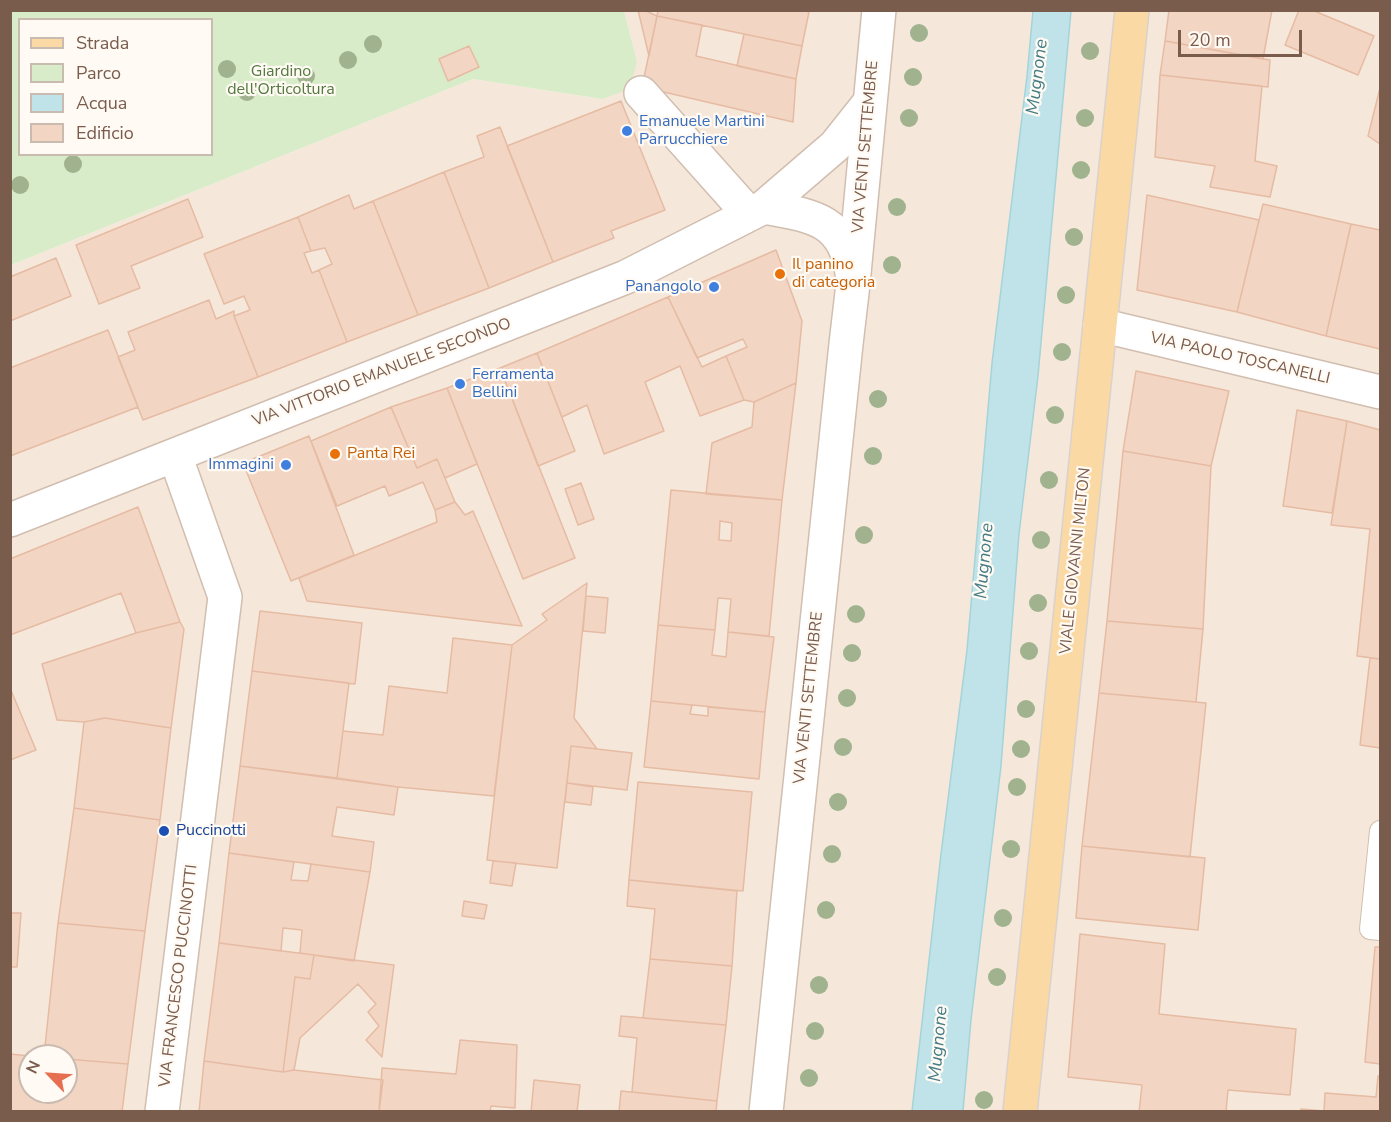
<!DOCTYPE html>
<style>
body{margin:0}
#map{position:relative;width:1391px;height:1122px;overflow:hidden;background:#fdf6ec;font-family:"Nunito Sans",sans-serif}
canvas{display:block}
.frame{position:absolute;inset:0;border:12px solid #7a5c4d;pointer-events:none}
.legend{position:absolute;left:18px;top:18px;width:195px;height:138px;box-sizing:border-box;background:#fffaf3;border:2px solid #cabbb1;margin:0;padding:8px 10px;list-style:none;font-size:18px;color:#7a5c4d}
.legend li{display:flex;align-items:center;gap:12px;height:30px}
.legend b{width:30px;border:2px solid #cabbb1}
.north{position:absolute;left:18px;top:1044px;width:60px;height:60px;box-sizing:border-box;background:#fffaf3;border:2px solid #cabbb1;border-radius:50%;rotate:295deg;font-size:16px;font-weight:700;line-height:24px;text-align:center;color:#7a5c4d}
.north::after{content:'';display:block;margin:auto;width:21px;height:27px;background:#e76f51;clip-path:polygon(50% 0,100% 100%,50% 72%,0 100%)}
.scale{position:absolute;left:1178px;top:30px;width:124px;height:27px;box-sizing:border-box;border:3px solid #7a5c4d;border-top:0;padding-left:8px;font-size:18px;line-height:21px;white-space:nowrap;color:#7a5c4d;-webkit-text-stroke:4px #fffaf3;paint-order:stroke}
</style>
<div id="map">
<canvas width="1391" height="1122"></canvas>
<div class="frame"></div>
<ul class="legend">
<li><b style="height:8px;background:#fbd9a5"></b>Strada</li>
<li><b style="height:16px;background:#d8ecc9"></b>Parco</li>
<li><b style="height:16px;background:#bfe3e8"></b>Acqua</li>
<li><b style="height:16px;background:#f3d5c3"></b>Edificio</li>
</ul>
<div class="north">N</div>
<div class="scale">20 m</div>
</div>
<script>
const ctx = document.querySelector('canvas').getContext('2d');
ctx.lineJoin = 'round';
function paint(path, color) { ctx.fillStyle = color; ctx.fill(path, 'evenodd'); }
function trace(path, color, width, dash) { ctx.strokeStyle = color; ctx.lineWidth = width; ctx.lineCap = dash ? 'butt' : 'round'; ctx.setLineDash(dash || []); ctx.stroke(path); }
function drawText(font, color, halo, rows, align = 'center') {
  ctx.font = font + ' "Nunito Sans",sans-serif'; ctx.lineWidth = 4.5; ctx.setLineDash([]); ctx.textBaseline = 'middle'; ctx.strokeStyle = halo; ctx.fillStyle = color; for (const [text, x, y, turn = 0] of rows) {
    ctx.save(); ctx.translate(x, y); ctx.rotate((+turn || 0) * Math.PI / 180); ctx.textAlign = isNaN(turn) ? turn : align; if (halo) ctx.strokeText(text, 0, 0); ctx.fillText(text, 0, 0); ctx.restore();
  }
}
paint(new Path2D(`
 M624,11H1380V1111L11,1112V265L473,79L602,99L637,61ZM30,1056H66V1092H30Z`), '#f5e8da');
paint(new Path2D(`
 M11,11H624L637,61L630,89L602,99L473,79L11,265ZM20,20H212V154H20Z`), '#d8ecc9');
const water = new Path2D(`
 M1033,11H1071L1038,376L1019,534L1001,766L971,1020L963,1111H912L941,854L967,650L992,363L1027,76Z`);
paint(water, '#bfe3e8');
trace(water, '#a5d3da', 1.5);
const building = new Path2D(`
 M638,10H644L657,16L649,56Z
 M658,10H802L809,12L802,46L657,16Z
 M1169,10H1272L1263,59L1165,41Z
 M1299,10H1312L1374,36L1358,75L1285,45Z
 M657,16L702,25L696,56L796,79L793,122L642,87Z
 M744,34L802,46L796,79L737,66Z
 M1165,41L1270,60L1268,87L1160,75Z
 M469,46L479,67L448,81L439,59Z
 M1160,75L1262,86L1255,161L1277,166L1270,197L1210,187L1215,166L1155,157Z
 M1380,88V144L1368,136Z
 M621,101L665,210L611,231L614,238L553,262L507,146Z
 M500,127L553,262L489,288L444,172L484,157L477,136Z
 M444,172L489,288L418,315L373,201Z
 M349,195L354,209L373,201L418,315L347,342L319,270L332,264L325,248L311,251L298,217Z
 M1147,195L1259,220L1237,312L1137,290Z
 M188,199L203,237L131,266L140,288L99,304L76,245Z
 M1263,204L1351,224L1326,336L1237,312Z
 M298,217L311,251L304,253L312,273L319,270L347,342L258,377L234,316L250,310L244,296L224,304L204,254Z
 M1351,224L1380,230V349L1326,336Z
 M776,250L802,321L796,383L754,402L744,400L726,356L747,347L743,339L697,358L668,297Z
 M56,258L71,296L10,321V277Z
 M668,297L702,367L726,356L744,400L700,416L680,366L645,382L664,431L604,454L587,405L562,417L537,353Z
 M209,300L216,319L234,311V316L258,377L143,420L118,357L135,350L128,332Z
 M108,330L138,407L10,456V368Z
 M537,353L575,451L538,466L500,368Z
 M500,368L575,558L523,579L447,388Z
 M1136,371L1229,391L1211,466L1123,451Z
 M796,383L782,500L706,494L712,443L752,427L754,402Z
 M447,388L477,464L445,478L437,459L417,468L391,407Z
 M391,407L417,468L437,459L455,502L435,510L423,482L389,496L385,486L337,506L311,441Z
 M1297,410L1347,421L1332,513L1283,506Z
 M1347,421L1380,430V659L1357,656L1370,529L1331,525Z
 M309,436L354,555L291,581L243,463Z
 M1123,451L1211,466L1203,629L1107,621Z
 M581,483L594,519L578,525L565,489Z
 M671,490L782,500L769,636L728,632L731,599L718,598L715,630L658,625ZM720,521L732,523L731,541L719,540Z
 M455,502L465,515L473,511L522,626L307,601L299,578L437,522L435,510Z
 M138,507L180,622L136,633L121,593L10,635V559Z
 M587,583L574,718L597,749L571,746L557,868L487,860L512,645L547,620L542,614Z
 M586,596L608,598L605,633L583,631Z
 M260,611L362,623L355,684L252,671Z
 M1107,621L1203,629L1196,702L1099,693Z
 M180,622L184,629L171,728L105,718L84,722L57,720L42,664L136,633Z
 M658,625L715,630L712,655L726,657L728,632L774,637L765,712L651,701Z
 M453,638L512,645L494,796L398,787L337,778L343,731L383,735L389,686L447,693Z
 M1370,658L1380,659V748L1360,745Z
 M252,671L349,683L337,778L240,766Z
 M10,688L36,750L10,760Z
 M1099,693L1206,703L1190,857L1082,846Z
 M651,701L692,705L690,714L708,716V707L765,712L759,779L644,767Z
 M105,718L171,728L160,820L74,808L84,722Z
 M571,746L632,753L627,790L567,783Z
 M240,766L398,787L394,815L337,807L332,836L374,842L370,872L229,853Z
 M638,782L752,792L743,891L629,880Z
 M567,783L593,787L591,805L565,802Z
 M74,808L160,820L145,931L58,923Z
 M1082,846L1205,858L1198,930L1076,918Z
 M229,853L294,862L291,880L308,881L311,864L370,872L354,961L300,953L302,930L283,928L281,951L219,943Z
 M493,861L516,863L512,886L490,883Z
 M629,880L737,891L732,966L650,959L655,909L627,906Z
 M464,901L487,905L484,919L462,916Z
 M10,913H21L17,967H10Z
 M58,923L145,931L128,1064L66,1059V1056H44Z
 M1080,934L1165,944L1159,1014L1296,1029L1290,1095L1228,1090L1226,1112H1139L1142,1085L1068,1077Z
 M219,943L314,955L310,979L295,977L283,1072L204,1061Z
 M1375,947H1380V1064L1365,1062Z
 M314,955L394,965L382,1057L366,1040L379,1026L368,1012L376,1004L358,984L300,1038L294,1070L283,1072L295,977L310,979Z
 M650,959L732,966L726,1025L643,1018Z
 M621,1016L726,1025L717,1101L632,1092L637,1038L619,1036Z
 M460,1040L517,1045L515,1108L491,1106L490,1112H379L382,1068L456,1074Z
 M10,1054L30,1056V1092H66V1059L128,1064L122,1112H10Z
 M204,1061L283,1072L294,1070L383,1080L379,1112H199Z
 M1378,1076H1380V1112H1300L1301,1109L1324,1111L1325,1093L1376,1097Z
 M534,1080L580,1085L577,1112H531Z
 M621,1091L717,1101L716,1112H619Z`);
paint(building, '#f3d5c3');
trace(building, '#e6bba3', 1.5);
const lane = new Path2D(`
 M1380,831L1370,929L1380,930`);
const street = new Path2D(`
 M641,93L749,214
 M764,207C811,216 844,218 852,273
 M1100,325L1380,392
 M10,520L626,277L764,207L835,146L870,102
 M162,1112L225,597L175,455
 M766,1112L846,344L853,284L879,10`);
const primary = new Path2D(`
 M1020,1112L1132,10`);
trace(lane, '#d1beb0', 22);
trace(street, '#d1beb0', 36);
trace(primary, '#dad1cd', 36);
trace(lane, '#fff', 20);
trace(street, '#fff', 33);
trace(primary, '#fbd9a5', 33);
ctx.fillStyle = '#a0b28e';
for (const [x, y] of [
 [919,33],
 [373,44],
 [1090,51],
 [348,60],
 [227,69],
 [306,76],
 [913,77],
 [247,92],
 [909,118],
 [1085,118],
 [73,164],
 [1081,170],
 [20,185],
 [897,207],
 [1074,237],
 [892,265],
 [1066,295],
 [1062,352],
 [878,399],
 [1055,415],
 [873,456],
 [1049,480],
 [864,535],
 [1041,540],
 [1038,603],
 [856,614],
 [1029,651],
 [852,653],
 [847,698],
 [1026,709],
 [843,747],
 [1021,749],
 [1017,787],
 [838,802],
 [1011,849],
 [832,854],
 [826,910],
 [1003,918],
 [997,977],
 [819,985],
 [815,1031],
 [809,1078],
 [984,1100]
]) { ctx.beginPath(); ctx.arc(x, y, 9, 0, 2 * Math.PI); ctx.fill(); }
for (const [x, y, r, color] of [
 [627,131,6,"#3f7fe0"],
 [780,274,6,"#e8710a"],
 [714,287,6,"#3f7fe0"],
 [460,384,6,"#3f7fe0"],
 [335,454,6,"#e8710a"],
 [286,465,6,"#3f7fe0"],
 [164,831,6,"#1a4fb4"]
]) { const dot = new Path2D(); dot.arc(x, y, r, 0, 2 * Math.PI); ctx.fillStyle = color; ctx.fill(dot); trace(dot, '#fffaf3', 2); }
drawText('16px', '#537a41', '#fffaf3', [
 ["Giardino",281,72],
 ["dell'Orticoltura",281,90]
]);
drawText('16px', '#366cbe', '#fffaf3', [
 ["Emanuele Martini",639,122],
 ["Parrucchiere",639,140],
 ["Panangolo",702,287,"right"],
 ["Ferramenta",472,375],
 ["Bellini",472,393],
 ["Immagini",274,465,"right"]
], 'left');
drawText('16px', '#7a5c4d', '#fffaf3', [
 ["VIA VENTI SETTEMBRE",866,147,-85],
 ["VIA PAOLO TOSCANELLI",1240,359,13],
 ["VIA VITTORIO EMANUELE SECONDO",382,373,-21],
 ["VIALE GIOVANNI MILTON",1076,561,-84],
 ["VIA VENTI SETTEMBRE",809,698,-84],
 ["VIA FRANCESCO PUCCINOTTI",179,976,-83]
]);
drawText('16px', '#c56008', '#fffaf3', [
 ["Il panino",792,265],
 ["di categoria",792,283],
 ["Panta Rei",347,454]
], 'left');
drawText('16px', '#164399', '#fffaf3', [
 ["Puccinotti",176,831]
], 'left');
drawText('italic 18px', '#437c86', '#fffaf3', [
 ["Mugnone",1038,77,-83],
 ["Mugnone",985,561,-85],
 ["Mugnone",939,1044,-85]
]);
</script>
